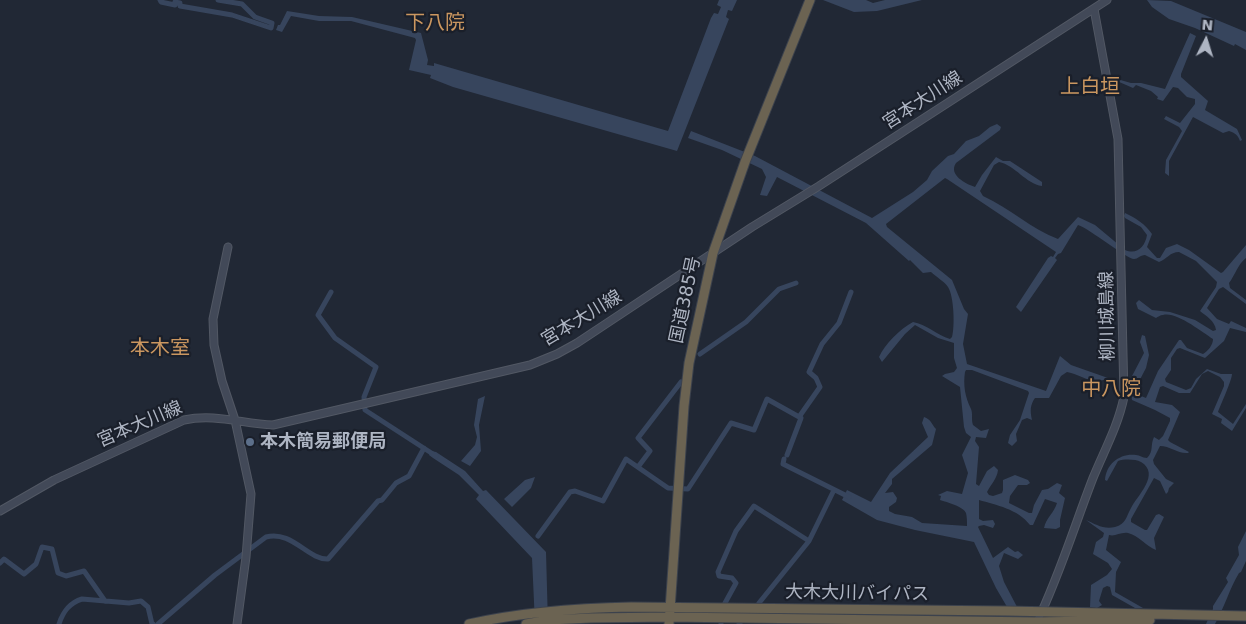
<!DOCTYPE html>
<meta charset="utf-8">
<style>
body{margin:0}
#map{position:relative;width:1246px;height:624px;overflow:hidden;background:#212835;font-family:"DejaVu Sans",sans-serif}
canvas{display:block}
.north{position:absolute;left:1181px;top:15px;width:50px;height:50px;-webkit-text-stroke:4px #1a1f2a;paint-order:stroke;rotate:5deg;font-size:14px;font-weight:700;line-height:20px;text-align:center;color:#aeb5c3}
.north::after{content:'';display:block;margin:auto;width:18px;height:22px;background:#aeb5c3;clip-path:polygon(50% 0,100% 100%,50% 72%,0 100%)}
</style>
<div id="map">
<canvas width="1246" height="624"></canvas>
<div class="north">N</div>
</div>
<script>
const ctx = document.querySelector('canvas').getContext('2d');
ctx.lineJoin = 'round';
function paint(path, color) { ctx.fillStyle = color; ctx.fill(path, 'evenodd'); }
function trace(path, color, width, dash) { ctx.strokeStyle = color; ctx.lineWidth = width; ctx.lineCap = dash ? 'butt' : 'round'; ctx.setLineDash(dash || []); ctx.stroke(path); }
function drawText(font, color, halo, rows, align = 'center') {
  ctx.font = font + ' "DejaVu Sans","Noto Sans JP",sans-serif'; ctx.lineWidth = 4.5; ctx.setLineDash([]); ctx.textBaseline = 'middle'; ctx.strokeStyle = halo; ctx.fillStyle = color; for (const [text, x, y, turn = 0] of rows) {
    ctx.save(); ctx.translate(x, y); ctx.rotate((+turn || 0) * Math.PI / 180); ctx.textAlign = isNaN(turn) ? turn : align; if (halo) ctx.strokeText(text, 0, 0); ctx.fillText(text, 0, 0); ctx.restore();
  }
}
paint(new Path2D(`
 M719,0H737L732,11L728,10L726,17L729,19L727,24L677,151L453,87L430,78L431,75L409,70L416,40L415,38L351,21H319L291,16L282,32L276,30L278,25H280L287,11L319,16L352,17L421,33L428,60L427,65L434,66V63L668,131L711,18L714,13L718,14L721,7L717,5Z
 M823,0H866L873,3L885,0H922L877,11L854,12Z
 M1147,0L1171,1L1246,32V50L1235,44L1234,46L1195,28L1169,19L1152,7Z
 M1190,33L1196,36L1181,74V77L1208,101L1205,110L1237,129L1242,140L1240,141C1238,135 1235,133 1229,131L1223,133L1193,117L1169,161V176L1165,173L1166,160L1182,131L1179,127L1164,119L1166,116L1180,123L1195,104V99L1187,97L1178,88L1173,87L1163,101L1157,99L1158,97L1151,91L1136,85L1133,88L1110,78V77L1131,83H1141L1165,89Z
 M997,124L1001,127L1000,130L956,163C948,175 966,184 975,187L982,175L996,157L1003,161H1010L1042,182V186C1026,184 1015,165 999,162L994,165L980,191L983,196C1010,208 1031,229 1058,239L1078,217L1095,225L1125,250C1137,255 1145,247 1147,235L1141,227L1125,218L1124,216L1125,213C1136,218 1145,224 1152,234L1147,247L1157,258H1160L1166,248L1177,244L1189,250L1221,273L1223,272L1246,245V258C1238,264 1235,275 1229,283L1230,288L1246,300V304L1223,287L1219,289L1207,308L1217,319L1229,324L1231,321L1246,328V332L1230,328L1224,341L1205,358L1180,348L1177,349L1171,358V370L1165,379L1166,382L1186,390L1191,388L1196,379L1207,369L1221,374H1232C1232,380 1221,404 1218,412L1233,424L1246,404V408L1232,431L1221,423L1222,419L1212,414L1224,386V382L1220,377L1208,371L1202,374L1190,393H1179L1163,386L1160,387L1155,402L1172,405L1180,412L1168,440L1170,442L1189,452L1188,453C1178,454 1170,446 1160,446L1153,460L1154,464L1166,479L1174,483L1169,488L1168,492L1166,494L1160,481L1154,478L1131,519V522L1145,530H1147L1156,515L1159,514L1164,517L1154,538L1156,550C1146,546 1138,535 1128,533C1120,532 1115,537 1109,535L1106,550L1121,562L1116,572L1115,592L1143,608H1135L1112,595L1110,587L1107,586L1103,588L1099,601L1102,605L1097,608L1090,607L1091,585L1107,575L1112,569L1108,563L1093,554L1096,542L1103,537L1104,533L1086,520C1095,524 1104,530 1115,527C1126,524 1126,517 1131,508C1137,496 1161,474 1141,462C1135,459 1124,459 1118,461L1107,481L1105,480C1106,464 1120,453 1136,455C1140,455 1142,458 1147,458C1154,451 1150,445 1154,437L1159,440L1163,436L1170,421V418L1155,410L1132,400L1130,385L1131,378L1144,353L1140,342L1142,335L1145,336L1149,355L1146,368L1135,389L1136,394L1146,398L1158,371L1179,340H1181L1187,348L1203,354C1208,351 1213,345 1213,339C1202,332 1176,311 1163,315C1160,315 1158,317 1156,318L1138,309L1136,303L1139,300L1152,310L1170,312L1195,320L1213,331L1216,330C1215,321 1206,316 1200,311L1216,287L1217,282L1196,261L1179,252C1170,252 1167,259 1159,262L1145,255C1140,255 1138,259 1134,259C1127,259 1090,229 1078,225L1061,253L1058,254L1055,258L1057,260L1021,312L1016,307L1048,258L1051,256L1053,257L1056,252L947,179L945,178L886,224L887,227L952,280L964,309L968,314L963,344L967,364L1046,391L1060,356L1071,365L1108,378C1093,386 1082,375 1067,372L1061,376L1049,398H1035C1030,405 1030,411 1032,420L1027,418L1022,420L1016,434L1017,441L1012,446L1008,443L1010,435L1020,420L1029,393L1028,391L972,370H966L965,372C963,385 965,397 971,409C973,413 971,420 973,425L981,431L989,429L986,438L976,437L975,441L979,447L976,484L979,486L987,471L994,466L998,470C997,479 991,484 987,492L989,495L993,496L1002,493L1003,490V480L1015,475L1028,480L1030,483L1027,485H1018L1010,496L1009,503L1029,513H1032L1034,505L1042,490L1048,489L1057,483L1062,485L1059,493L1065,498L1060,520V527L1056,529L1044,528C1046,518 1054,513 1057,503L1045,499L1033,525H1030C1018,509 996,505 979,500V519L983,521L993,520L995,524L993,528L984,525L979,526L978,527L993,558L1008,547L1015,552L1018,551L1023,555L1018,559L1004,553L999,566L1004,582L1026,624H1017L996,588L974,542L915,530L877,520L842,500L847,490L871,502L890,473L928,437L922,423L924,417C931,419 932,425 936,429L932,445L892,479V484L885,493L893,492L897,498L896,502L889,507V511L895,514L912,517L922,523L967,526C967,522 967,517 966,513C964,507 947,502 940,500L941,496L938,495L947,491L962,494L968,473L962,455L971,437L966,433L964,427L960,387L942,376L945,374L954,372L957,368L954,358V343L938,338L915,325L905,334L882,362L879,357C885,344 900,329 913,322C926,324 937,335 950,339L952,337C955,327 954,296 948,287C944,281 936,277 931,272L923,273L910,260L909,261L866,223L777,177L767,196L760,195L766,177L762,169L722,150L688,138L691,131L755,156L872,218L913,192L927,180L932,171L948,156L954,154L966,141L979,136L990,127Z
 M485,396L479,425L481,451L470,466L461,461L475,445L477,437L474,425L478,399Z
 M431,451L436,452L465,471L483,491L486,490L546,552L548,624H535L532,558L476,499L479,495L459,475L433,458L429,455Z
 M535,477L531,488L512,507L504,499L525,480Z
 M1246,531V561L1241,572L1239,573C1229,590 1225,606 1215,624H1206L1213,609V606L1228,582L1226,578L1239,555L1238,547Z`), '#37455d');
trace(new Path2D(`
 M160,0L161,2L175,5V2L180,3V6L232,15L271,28L272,23L255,17L242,4L218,0
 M331,292L318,315L335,338L376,367L364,397L365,410L436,456
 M700,354L746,322L779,289L796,283
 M799,417L820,387L816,378L809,372L822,344L839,323L851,292
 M784,459L783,464L849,497
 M638,467L650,451L638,438L681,382
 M538,536L570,492L575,491L603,501L626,459L668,488L688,489L731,423L754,430L767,399L801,418L787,455
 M0,563L4,559L24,574L36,564L42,547L52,549L58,573L66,576L84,571L105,601
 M725,603L736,583L732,578L719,576L718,572L736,531L754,506L809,541
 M759,603L809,541L834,490
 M721,623V624
 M59,624C63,612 69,603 82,599L129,603L141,601L148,607L152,624H153
 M158,624L215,575L266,537C292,530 308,560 328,559L378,501L382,500L396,483L409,476L424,448
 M739,624L740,623`), '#37455d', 5);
const secondary = new Path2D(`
 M228,247L213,319L214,345L222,381L235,420L251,494L246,557L237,624
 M0,511L54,480L184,420C215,413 243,424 273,425L530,365L557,354L577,343L752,227L819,186L1107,0
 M1036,624C1059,577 1074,527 1093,478C1104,451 1118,426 1124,397L1118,139L1094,9`);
const highway = new Path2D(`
 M469,624C522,612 577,608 631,607L1007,611L1246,616
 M526,624L549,620L591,618L669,617L1037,622L1150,620
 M669,624L684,406L689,363L713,253L745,162L810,0`);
trace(secondary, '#525864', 9);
trace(highway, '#3c424d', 11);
trace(secondary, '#424958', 7);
trace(highway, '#6b6352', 9);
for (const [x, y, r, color] of [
 [250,442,5,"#5c6f8a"]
]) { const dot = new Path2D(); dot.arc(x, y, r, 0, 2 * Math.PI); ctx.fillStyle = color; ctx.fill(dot); trace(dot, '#1a1f2a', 2); }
drawText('18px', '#aeb5c3', '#1a1f2a', [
 ["宮本大川線",923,101,-33],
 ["国道385号",686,300,-78],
 ["柳川城島線",1108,316,-91],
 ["宮本大川線",582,319,-31],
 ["宮本大川線",140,425,-23],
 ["大木大川バイパス",857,594,1]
]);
drawText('bold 18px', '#aeb5c3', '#1a1f2a', [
 ["本木簡易郵便局",260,442]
], 'left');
drawText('20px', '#cb9760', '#1a1f2a', [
 ["下八院",435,24],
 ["上白垣",1090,88],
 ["本木室",160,349],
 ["中八院",1111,390]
]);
</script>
